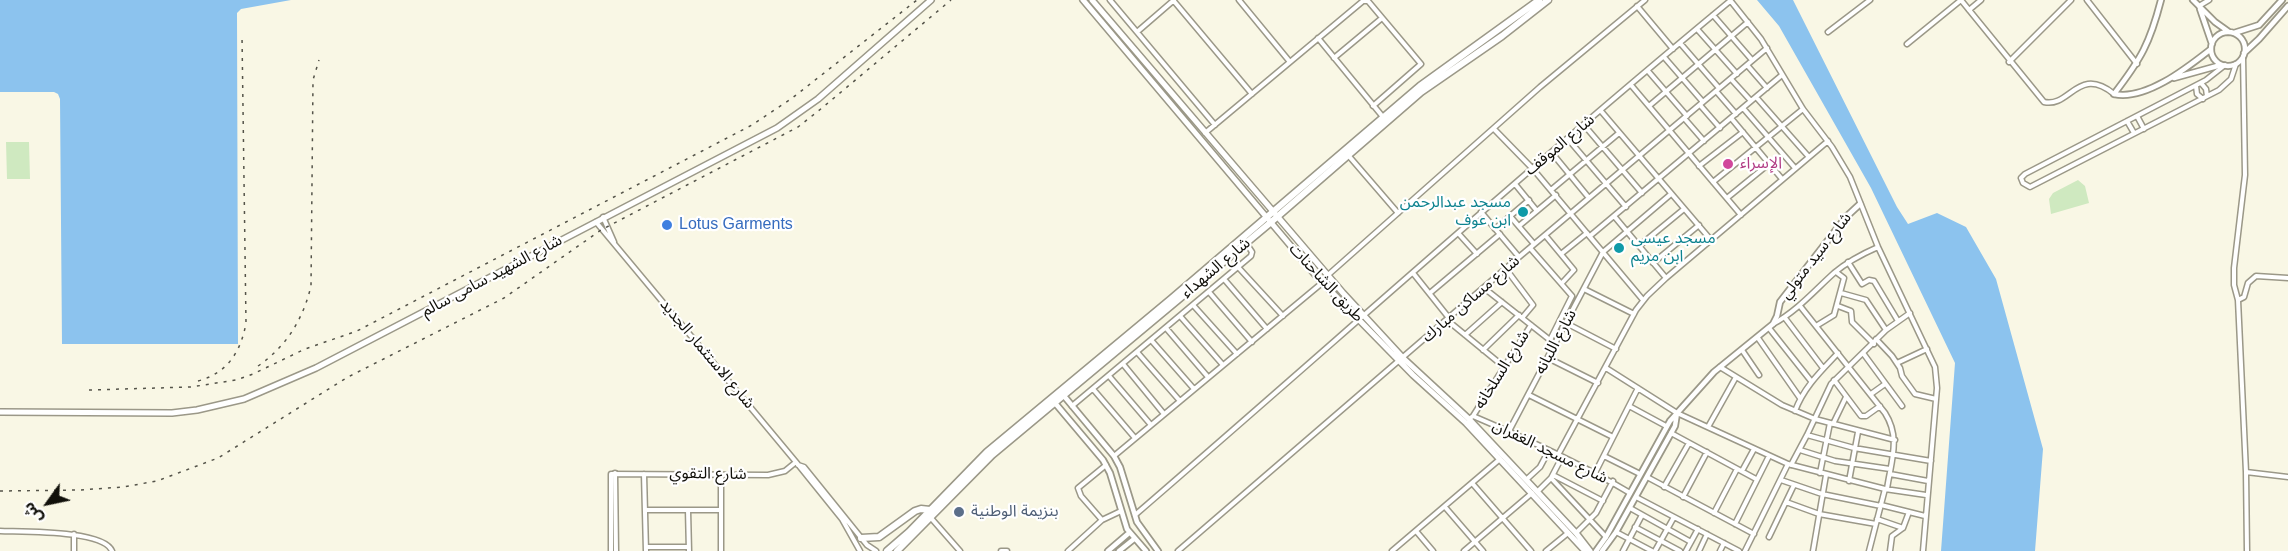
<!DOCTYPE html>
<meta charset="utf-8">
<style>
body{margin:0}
#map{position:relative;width:2288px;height:551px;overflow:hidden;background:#f9f7e5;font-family:Helvetica,"Noto Sans Arabic",sans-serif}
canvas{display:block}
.north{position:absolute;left:18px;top:473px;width:60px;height:60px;-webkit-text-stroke:4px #fff;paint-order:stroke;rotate:237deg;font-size:16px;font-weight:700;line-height:24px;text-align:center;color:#11100a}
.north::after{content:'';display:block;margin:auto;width:21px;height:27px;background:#11100a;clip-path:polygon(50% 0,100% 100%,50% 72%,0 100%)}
</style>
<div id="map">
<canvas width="2288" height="551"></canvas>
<div class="north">ش</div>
</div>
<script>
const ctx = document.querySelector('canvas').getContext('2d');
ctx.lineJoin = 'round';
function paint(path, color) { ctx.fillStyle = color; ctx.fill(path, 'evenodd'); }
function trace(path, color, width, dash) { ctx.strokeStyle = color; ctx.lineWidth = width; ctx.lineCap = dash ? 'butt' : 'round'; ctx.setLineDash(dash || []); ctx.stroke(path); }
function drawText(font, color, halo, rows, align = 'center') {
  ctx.font = font + ' Helvetica,"Noto Sans Arabic",sans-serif'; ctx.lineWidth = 4.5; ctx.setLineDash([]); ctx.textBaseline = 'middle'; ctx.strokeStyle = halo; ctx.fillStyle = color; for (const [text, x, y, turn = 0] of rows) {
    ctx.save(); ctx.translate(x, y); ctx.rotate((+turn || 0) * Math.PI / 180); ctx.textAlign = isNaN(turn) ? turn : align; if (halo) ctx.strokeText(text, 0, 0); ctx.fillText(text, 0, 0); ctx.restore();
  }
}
paint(new Path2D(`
 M6,142H29L30,179H7Z
 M2078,180L2085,186L2089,203L2051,214L2049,199L2053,193Z`), '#cfe9c0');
paint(new Path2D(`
 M0,0H291L241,9L237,13L238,344H62L60,99L58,94L54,92H0Z
 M1757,0H1793L1897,207L1908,224L1937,213L1966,227L1996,279L2043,449L2035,551H1941L1955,363L1871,188L1779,26Z`), '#8cc3ee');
const minor = new Path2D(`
 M1110,0L1215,125
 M1173,0L1252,94
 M1239,0L1290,62
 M1730,0L1761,39L1803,109L1832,147L1850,177L1878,247L1935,367L1937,388L1923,551
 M1961,0L2044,102C2070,108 2078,65 2114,94
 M2087,0L2137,64
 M1637,6L1673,49
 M2199,6L2209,0
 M1969,10L1981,0
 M1713,15L1752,60
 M1697,29L1737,74
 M1137,32L1174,0
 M1828,32L1870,0
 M1318,38L1383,117
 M1680,43L1719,88
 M1907,44L1961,0
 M2243,56L2245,175L2234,268V285L2238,300L2246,472L2247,551
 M1664,57L1703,102
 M1334,58L1382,18
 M2009,62L2071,0
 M1747,65L1767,88
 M2225,65L2206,80L2025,174L2021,178L2023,183L2030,187L2219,90L2231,79L2236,64
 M1648,71L1687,116
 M1731,79L1751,101
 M2201,83L2206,89L2207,96
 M1631,85L1741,215
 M2196,86L2197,94L2203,99
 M1716,91L1736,114
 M1756,97L1808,156
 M1700,105L1720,128
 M1649,106L1748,22
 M1743,108L1795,168
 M1601,111L1711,240
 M2137,116L2144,129
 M1684,118L1704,141
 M1731,118L1782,179
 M2127,121L2134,133
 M1584,125L1642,193
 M1494,129L1533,169L1643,300
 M1205,133L1363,1H1368L1421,64L1373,106
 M1568,139L1626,207
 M1552,153L1589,198
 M1348,155L1398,213
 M1699,166L1743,132
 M1713,182L1803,109
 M1515,184L1537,211
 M1551,190L1619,133
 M1727,198L1770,163
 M1481,212L1519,257
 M1510,216L1534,244
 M1614,216L1666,278
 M603,217L614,242
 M596,222L796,462L842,519L860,551
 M1519,226L1556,195
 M1495,229L1529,200
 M1458,233L1477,254
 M1545,235L1574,270L1562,283
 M1590,236L1782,75
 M1639,246L1684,209
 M1530,248L1572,296L1550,340
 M1561,254L1587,233
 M1848,262L1862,284L1869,280L1874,281L1898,321
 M1653,263L1699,225
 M1238,267L1283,316
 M1506,269L1533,305L1522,318
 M1413,273L1449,318
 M1328,275L1540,87L1645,0
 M1224,279L1267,329
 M1484,288L1555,344
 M1584,289L1634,314
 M1209,292L1252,342
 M1430,293L1500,234
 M1841,293L1866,300L1886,330
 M2238,300L2244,297L2248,283L2256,276L2288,278
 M1193,305L1237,354
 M1800,306L1885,413C1901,438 1891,461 1887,489
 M1838,306L1851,311L1852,322L1874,344
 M1180,316L1223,365
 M1785,318L1823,368
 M1447,320L1503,366
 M1559,323H1566L1616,349
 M1773,324C1797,311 1814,291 1834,273C1847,262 1862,254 1878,247
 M1816,326L1834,315L1844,278L1836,272
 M1166,328L1208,377
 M1769,328L1811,381
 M1465,335L1502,302
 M1758,338L1800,398
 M1876,339L1892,356L1900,368L1902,376L1915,394L1936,399
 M1151,340L1194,389
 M1483,350L1519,315
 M1742,350L1759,375
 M1137,352L1180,401
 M1863,353L1902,406
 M1548,358L1598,383
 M1897,363L1927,349
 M1123,364L1164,414
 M1720,367L1782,405L1815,419L1895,440
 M1606,368L1677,413L1788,464L1885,489L1926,495
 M1109,376L1151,425
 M1834,380L1861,416H1866L1880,406
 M1093,389L1135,438
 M1871,394L1885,384
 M1529,395L1613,437
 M1072,406L1251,256L1252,252L1246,243
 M1629,406L1666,426
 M1795,411C1804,387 1821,371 1838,353
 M1473,416L1531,325
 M1469,419L1473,416C1527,439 1580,463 1630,493
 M1833,424L1846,397
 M1708,427L1736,377
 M1509,431L1603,252L1671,194
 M1671,433L1756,479
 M1807,435L1854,448L1931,461
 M1800,450L1835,461L1890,469
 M1558,455L1636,310L1647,296L1666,278L1828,141
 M1114,456L1322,283
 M1604,456L1640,474
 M798,465L804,467L867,545L876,551
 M1791,465L1807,435L1831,384L1886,330L1910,313
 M1742,471L1754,449
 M2246,472L2288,477
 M615,473L616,551
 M1595,473L1638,388
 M1820,473L1830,423
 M644,474L646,551
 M721,474V551
 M1890,474L1928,481
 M1553,475L1603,501
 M1647,477L1754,534
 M1551,478L1606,537
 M1527,479L1540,467L1549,450
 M1781,480L1822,494L1881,506
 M1849,481L1858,432
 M1472,483L1531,551
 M1664,487L1689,443
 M1538,491L1551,478L1562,457
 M1636,497L1739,551
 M1683,497L1707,452
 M1786,502L1819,514L1876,524
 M1881,505L1925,516
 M1445,507L1483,551
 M1630,508L1691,542
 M645,510H721
 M688,510L689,551
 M1714,513L1737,469
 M1135,515C1333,344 1528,168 1730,1
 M931,518L960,551
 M1877,519L1903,528
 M1102,520L1081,496L1078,488L1106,465
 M1735,524L1769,456
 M1635,527L1680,551
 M0,531C22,532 104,530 112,551
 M1416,531L1433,551
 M1616,532L1652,551
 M1576,533L1596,513L1613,481
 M1769,537L1794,485
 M646,547H688
 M74,551V534
 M611,551V474L768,475L785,471L796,462
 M1001,551H1007
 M1068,551L1102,520L1121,511
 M1178,551L1519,257L1767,48
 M1392,551L1500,459
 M1464,551L1532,493
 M1546,551L1568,533
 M1623,551L1642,515
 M1655,551L1674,517
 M1686,551L1698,529
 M1699,551L1707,534
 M1720,551L1724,543
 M1745,551L1788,464
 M1813,551L1826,475
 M1869,551L1885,489
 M1890,551L1892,536L1903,528L1909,512`);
const tertiary = new Path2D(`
 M2193,0L2215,22L2229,32
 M2200,9L2212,44
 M2211 49a17 17 0 1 1 34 0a17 17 0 1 1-34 0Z
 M2234,33L2259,25L2282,0
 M2244,53L2259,39L2288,6
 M2174,78L2221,65
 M2114,94C2146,101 2188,67 2211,49
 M2114,94C2141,59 2150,43 2161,0
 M1064,396L1114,456L1120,467L1137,522L1158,551
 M1055,403L1103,460L1110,473L1127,529L1146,551
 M1108,551L1129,533
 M1119,551L1134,539
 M1596,551L1606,537L1670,421L1714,372L1773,324L1777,316L1780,302L1846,217L1860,204
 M1602,551L1616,532L1675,426L1677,413`);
const secondary = new Path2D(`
 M1083,0L1317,277L1413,375L1466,423L1585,551
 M1092,0L1343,293L1403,358L1469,419L1576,533L1590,551
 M0,412L172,413L197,410L244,399L316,368L777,128L818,99L931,0`);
const trunk = new Path2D(`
 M861,538L879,537L915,511L921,509L930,510
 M887,551L909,532L987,452L1171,299L1420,86L1539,0
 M897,551L992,455L1270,223L1421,92L1502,36L1548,0`);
trace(minor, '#9b9888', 7);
trace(tertiary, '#9b9888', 8);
trace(secondary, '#9b9888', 8);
trace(trunk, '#9b9888', 9);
trace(minor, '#fff', 4);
trace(tertiary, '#fff', 4.5);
trace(secondary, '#fff', 5);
trace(trunk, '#fff', 6);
trace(new Path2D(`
 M258,366C287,346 303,319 311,286L313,80L319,60
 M198,381C228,373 241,351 246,323L242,36
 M89,390L191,387L236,380L253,374L305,349L357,331L752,125L791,99L917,0
 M0,491L80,490L123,487L157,481L218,458L348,377L504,298L601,230L798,127L822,108L951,0`), '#545349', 1.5, [3, 6]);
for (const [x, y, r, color] of [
 [1728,164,6,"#d1479c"],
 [1523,212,6,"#0f9aa8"],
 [667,225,6,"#3f7fe0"],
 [1619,248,6,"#0f9aa8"],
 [959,512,6,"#5c6f8a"]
]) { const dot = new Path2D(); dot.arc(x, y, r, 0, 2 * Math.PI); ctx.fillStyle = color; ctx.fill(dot); trace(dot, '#fff', 2); }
drawText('16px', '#11100a', '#fff', [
 ["شارع الموقف",1560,145,-40],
 ["شارع سيد متولي",1816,256,-52],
 ["شارع الشهداء",1216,268,-40],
 ["شارع الشهيد سامى سالم",492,276,-28],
 ["طريق الشاحنات",1326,283,47],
 ["شارع مساكن مبارك",1471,299,-41],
 ["شارع اللبانه",1556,342,-62],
 ["شارع الاستثمار الجديد",707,354,50],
 ["شارع السلخانه",1502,370,-58],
 ["شارع مسجد الغفران",1550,452,26],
 ["شارع التقوي",708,474,1]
]);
drawText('16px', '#b23c85', '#fff', [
 ["الإسراء",1740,164]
], 'left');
drawText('16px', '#0d838f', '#fff', [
 ["مسجد عبدالرحمن",1511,203],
 ["ابن عوف",1511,221],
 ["مسجد عيسى",1631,239,"left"],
 ["ابن مريم",1631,257,"left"]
], 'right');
drawText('16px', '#366cbe', '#fff', [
 ["Lotus Garments",679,225]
], 'left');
drawText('16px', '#4e5e75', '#fff', [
 ["بنزيمة الوطنية",971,512]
], 'left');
</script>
